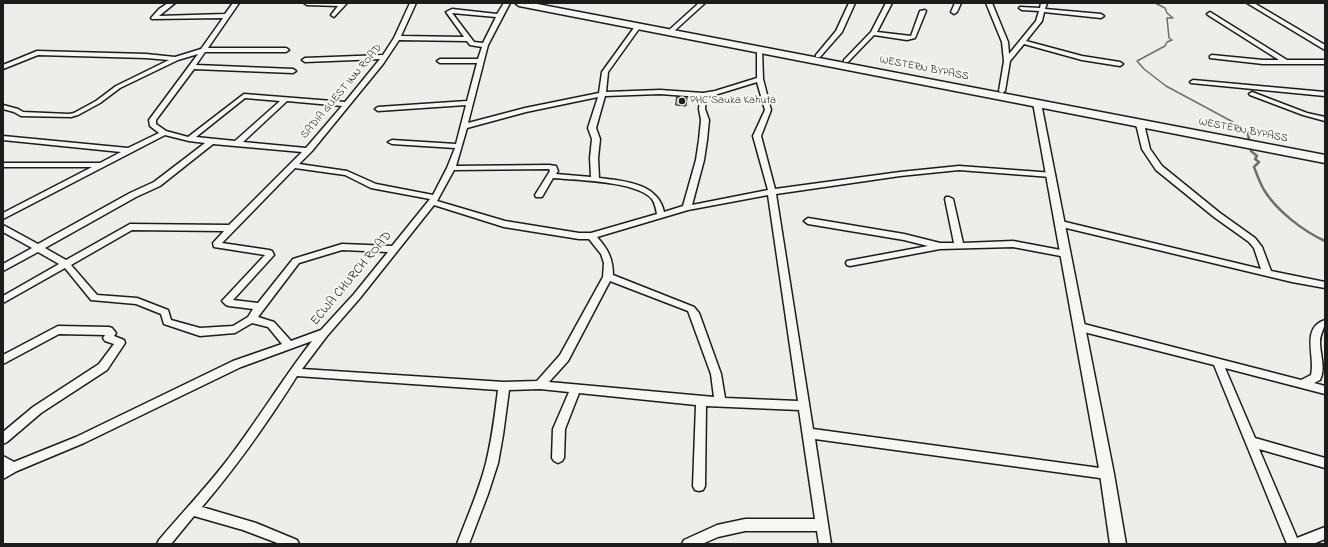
<!DOCTYPE html>
<style>
body{margin:0}
#map{position:relative;width:1328px;height:547px;overflow:hidden;background:#edede9;font-family:"Indie Flower",sans-serif}
canvas{display:block}
.frame{position:absolute;inset:0;border:4px solid #1c1c1c;pointer-events:none}
</style>
<div id="map">
<canvas width="1328" height="547"></canvas>
<div class="frame"></div>
</div>
<script>
const ctx = document.querySelector('canvas').getContext('2d');
ctx.lineJoin = 'round';
function trace(path, color, width, dash) { ctx.strokeStyle = color; ctx.lineWidth = width; ctx.lineCap = dash ? 'butt' : 'round'; ctx.setLineDash(dash || []); ctx.stroke(path); }
function paint(path, color) { ctx.fillStyle = color; ctx.fill(path, 'evenodd'); }
function drawText(font, color, halo, rows, align = 'center') {
  ctx.font = font + ' "Indie Flower",sans-serif'; ctx.lineWidth = 4; ctx.setLineDash([]); ctx.textBaseline = 'middle'; ctx.strokeStyle = halo; ctx.fillStyle = color; for (const [text, x, y, turn = 0] of rows) {
    ctx.save(); ctx.translate(x, y); ctx.rotate((+turn || 0) * Math.PI / 180); ctx.textAlign = isNaN(turn) ? turn : align; if (halo) ctx.strokeText(text, 0, 0); ctx.fillText(text, 0, 0); ctx.restore();
  }
}
trace(new Path2D(`
 M1155,3L1165,8L1167,13L1173,18H1167L1169,38L1172,40L1167,42L1165,46L1137,61L1144,69L1166,86L1233,122L1234,126L1248,132V135`), '#6f6f6d', 1.5);
trace(new Path2D(`
 M1248,134L1251,151L1257,156L1255,159L1259,162L1254,167C1257,175 1260,183 1264,190C1277,211 1303,231 1325,241`), '#6f6f6d', 2.5);
const building = new Path2D(`
 M677,97L687,98L686,106L676,105Z`);
paint(building, '#b9b9b6');
trace(building, '#1c1c1c', 1);
const minor = new Path2D(`
 M168,3H175L159,16L225,14L233,3H239L208,48H286L289,50L286,52H205L196,65L293,69L296,71L293,73L194,69L156,120V124L166,131L188,137L244,94L345,102L380,59L305,62L302,60L305,58L383,55L394,38L410,3H416L401,36L464,37L446,12L452,9L497,14L504,3H510L488,45L468,123L525,108L599,93L602,72L636,25L638,24L641,26L608,72L606,92L660,90L703,93L715,91L757,78V50L762,49L763,79L771,110L761,136L775,189L900,172L959,166L1054,173L1055,175L1051,177L959,170L900,176L776,194L813,429L1107,469L1111,470L1113,474L1111,478L1107,479L815,439L831,544H819L817,531H745L718,537L702,544H682L684,540L717,525L745,519H815L799,410L706,406L705,486L703,490L699,491L695,490L693,486L696,405L579,393L565,429L564,458L562,461L558,463L554,461L552,458L553,429L569,392L540,389L509,390L503,435L498,463L488,494L469,544H457C467,517 479,491 486,463C492,439 495,414 498,390L297,376C268,422 237,466 202,507L256,523L297,540L299,544H280L243,530L194,516L171,544H157L159,540C181,514 204,490 225,463C256,423 281,381 312,341L241,367L84,443L17,471L3,479V456L14,462L76,437L233,361L282,344L268,327L252,323L235,333L200,336L164,324L161,314L136,304L91,300L65,268L3,303V296L59,264L38,252L3,271V264L32,248L3,232V225L38,244L130,193L154,182L205,143L189,141L165,135L3,219V213L92,167H3V163H100L121,152L3,140V136L128,148L159,133L150,126L149,120L198,54L178,60L120,88L100,103L78,115L71,117L21,116L14,112L3,109V105L18,109L23,112L69,114L74,113L96,101L116,86L169,60L146,58L38,55L3,69V65L37,51L146,54L175,57L201,49L223,18L152,19L151,18L159,9ZM452,13L496,17L483,43L474,42ZM399,40L467,41L470,45L482,47L478,59H440L437,61L440,63H477L467,101L378,107L375,109L378,111L466,105L456,144L392,140L388,142L392,144L455,148L447,168L433,195L376,184L347,171L299,164L312,151L383,64ZM757,82L765,110L753,136L768,190L692,205L704,160L707,140L709,120L705,109L706,97L718,94ZM660,94L700,97L699,109L701,120L699,140L696,160L683,206L664,212C658,183 624,181 599,178L598,158L600,139L596,128L605,96ZM598,97L588,128L592,139L590,158L591,177L556,174L558,171L556,166L549,165L456,166L467,128L526,112ZM245,98L280,101L235,141L196,137ZM287,101L342,106L306,148L243,142ZM213,144L302,152L229,225L130,224L66,260L45,248L136,197L160,186ZM295,168L345,175L371,188L430,199L392,246L342,244L293,259L258,303L233,300L274,255L272,251L269,250L222,243ZM549,169L550,171L535,195L536,197H542L553,178C576,180 637,181 652,199C655,203 656,209 657,214L591,233H579L505,221L437,201L454,170ZM768,195L798,401L725,398L721,374L699,313L694,307L613,275C613,259 608,249 597,237L688,210ZM434,205L504,227L579,239H589L601,254L604,263L603,277L560,355L537,381L504,382L302,369L327,336L360,298ZM132,230L224,231L213,243L214,247L265,255L222,301L226,305L229,306L253,309L248,317L233,326L200,328L171,320L168,310L137,298L97,295L71,265ZM342,250L388,252L354,294L321,330L291,341L274,322L258,317L299,263ZM610,281L688,311L711,374L714,397L549,382L568,361Z
 M304,3H347L334,17L331,15L338,6L307,5Z
 M699,3H705L672,33H668V31Z
 M849,3H855L842,32L820,57H816V55L836,31Z
 M886,3H892L877,32L911,36L920,11L925,10L926,11L915,38L907,40L874,35L848,62H844V60L871,32Z
 M955,3H961L957,12L954,14L951,12Z
 M986,3H992L1008,42L1009,54L1036,21L1039,11L1022,10L1019,8L1020,7L1040,8L1041,3H1047L1045,9L1101,14L1104,16L1101,18L1044,12L1042,21L1026,41L1082,56L1120,62L1123,64L1120,66L1082,60L1024,44L1010,61L1005,91L1002,93L1000,92L999,91L1004,61L1002,42Z
 M1247,3H1254L1325,45V50Z
 M1210,12L1287,60H1325V64H1263L1210,58V56L1212,55L1263,60H1279L1208,15L1207,14Z
 M1193,80L1325,92V96L1191,83L1190,82Z
 M1252,92L1307,113L1325,117V121L1303,115L1250,95L1249,94Z
 M1140,122L1144,124L1150,149L1162,166L1220,213L1255,238L1262,247L1271,271L1325,282V288L1292,282L1058,226L1057,224L1061,221L1261,269L1254,248L1249,242L1214,217L1156,170L1142,149L1136,124Z
 M946,197H949L953,199L963,243L1013,241L1066,251L1070,254L1066,257L1013,247L940,249L850,266L847,265L846,263L847,261L928,246L904,240L808,224L804,221L808,218L904,234L940,243H954L945,199Z
 M1325,320C1325,329 1320,333 1320,342C1320,355 1326,368 1320,380L1314,383L1325,386V394L1225,368L1255,438L1325,458V468L1259,449L1297,538L1325,527V539L1313,544H1287L1214,365L1080,331L1077,330L1075,327L1077,324L1080,323L1301,380L1311,375C1316,357 1300,328 1325,320Z
 M58,326L109,327L112,328L116,333L114,336L124,340L125,343L107,370L41,413L7,442L3,444V432L33,407L99,364L114,344L105,341L103,338L105,335L59,334L3,364V355Z`);
const tertiary = new Path2D(`
 M1034,101H1037L1041,103L1114,474L1126,544H1110L1100,474L1033,103Z`);
const primary = new Path2D(`
 M515,3H532L1325,155V163L519,6Z`);
trace(minor, '#1c1c1c', 3);
trace(tertiary, '#1c1c1c', 3);
trace(primary, '#1c1c1c', 3);
paint(minor, '#f6f6f2');
paint(tertiary, '#f6f6f2');
paint(primary, '#f6f6f2');
for (const [x, y, r, color] of [
 [682,101,4,"#1c1c1c"]
]) { const dot = new Path2D(); dot.arc(x, y, r, 0, 2 * Math.PI); ctx.fillStyle = color; ctx.fill(dot); trace(dot, '#f6f6f2', 1.5); }
drawText('11px', '#1c1c1c', '#f6f6f2', [
 ["WESTERN BYPASS",924,69,11],
 ["SADIA GUEST INN ROAD",342,92,-50],
 ["WESTERN BYPASS",1243,131,11]
]);
drawText('11px', '#1c1c1c', '#f6f6f2', [
 ["PHC Sauka Kahuta",690,101]
], 'left');
drawText('13px', '#1c1c1c', '#f6f6f2', [
 ["ECWA CHURCH ROAD",352,279,-50]
]);
</script>
